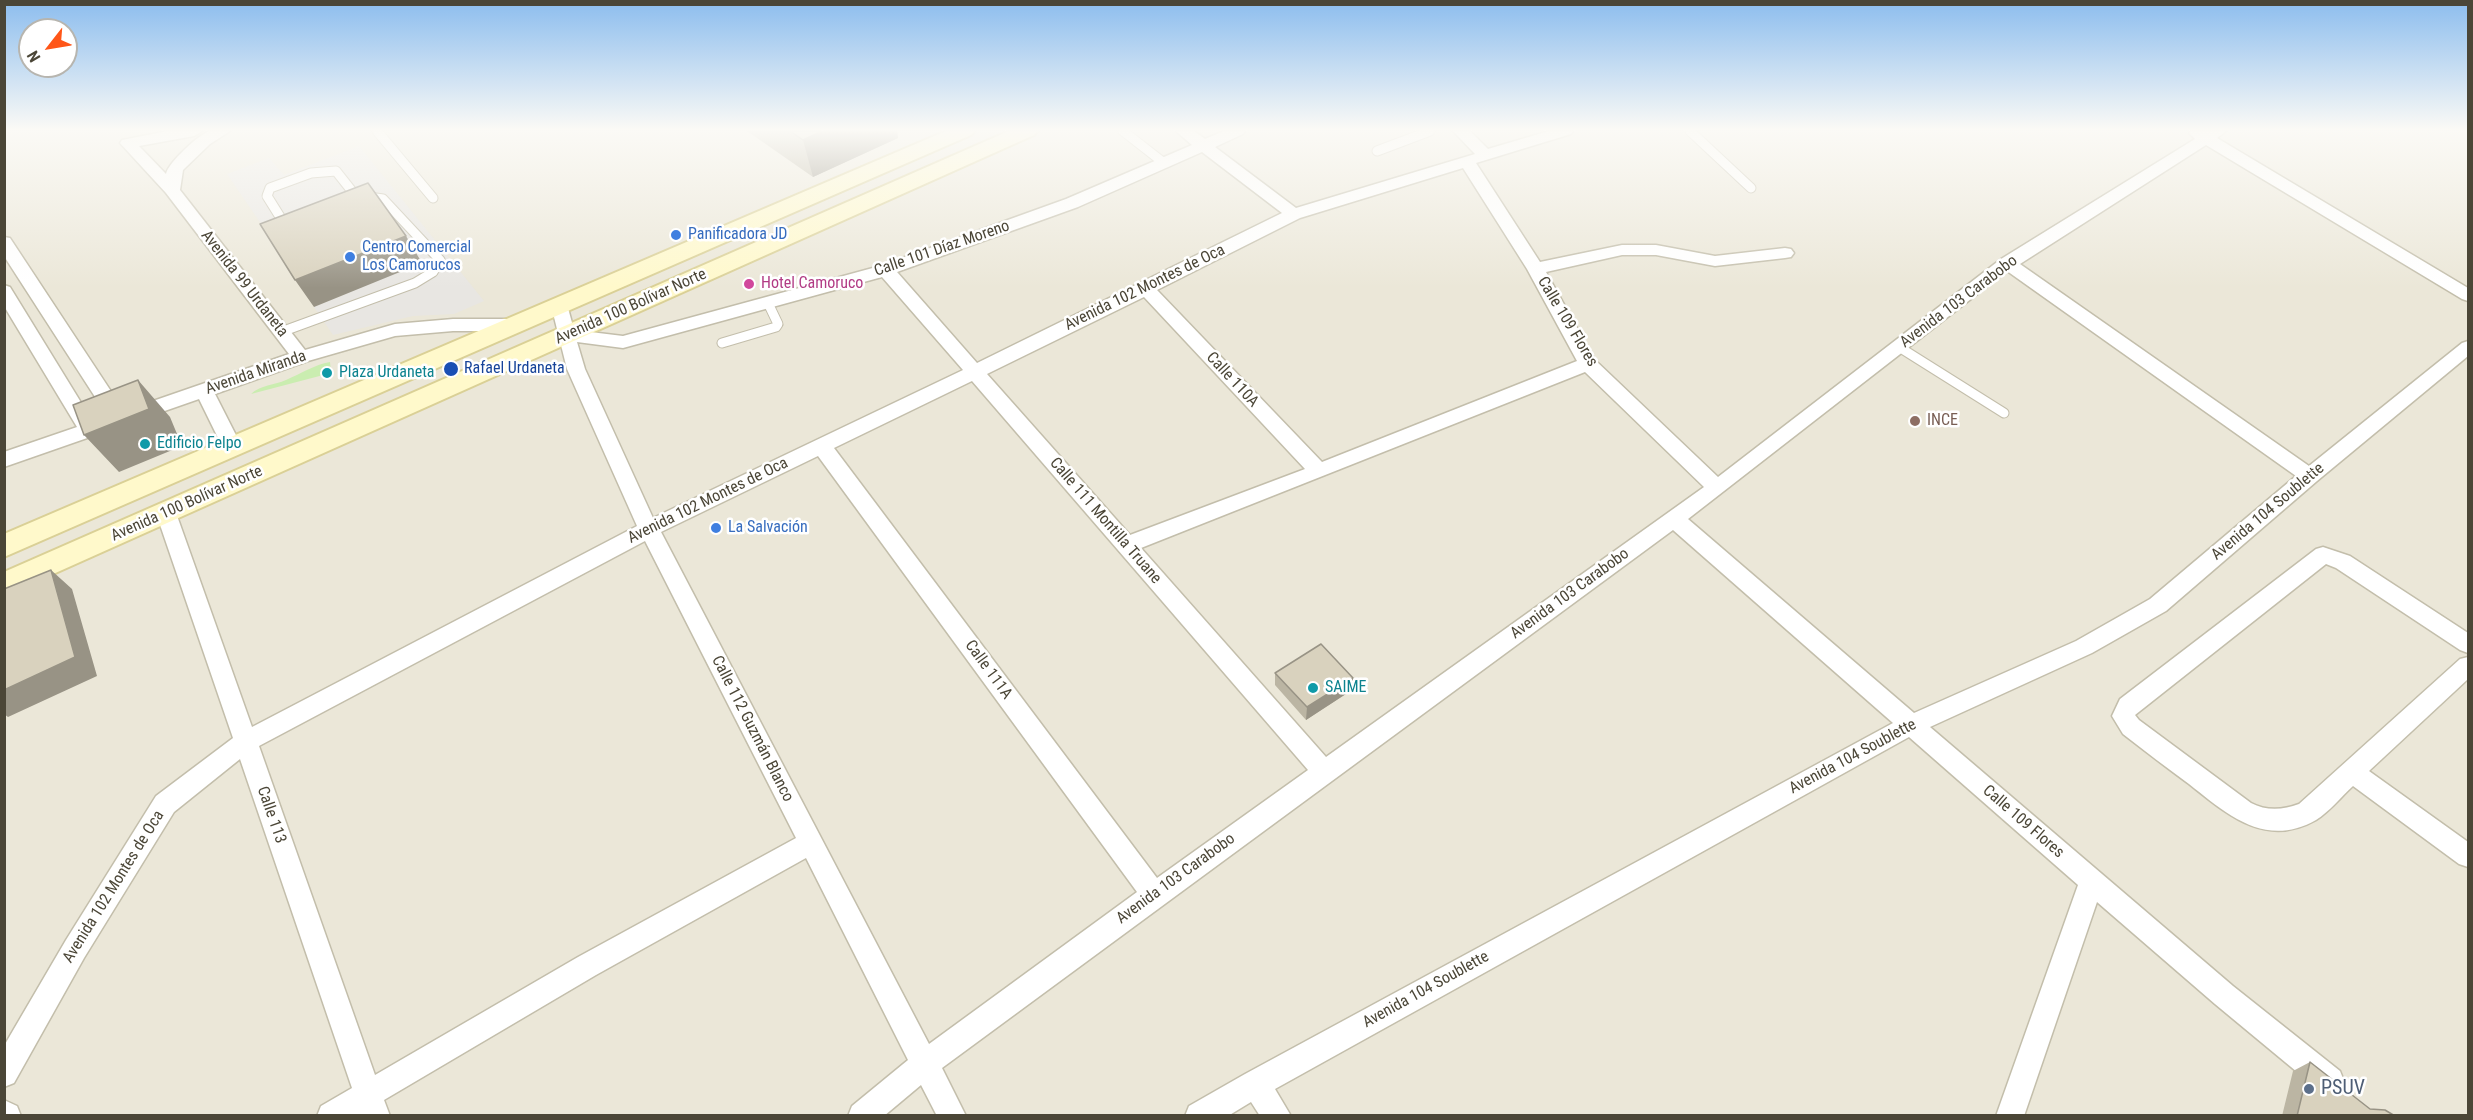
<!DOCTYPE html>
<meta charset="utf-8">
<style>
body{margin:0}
#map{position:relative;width:2473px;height:1120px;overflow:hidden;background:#f6f4ea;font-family:"Roboto Condensed",sans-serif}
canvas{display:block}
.frame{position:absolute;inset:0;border:6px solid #4b4637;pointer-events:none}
.north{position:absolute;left:18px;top:18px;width:60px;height:60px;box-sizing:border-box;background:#fff;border:2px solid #b7b5af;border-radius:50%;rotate:239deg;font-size:16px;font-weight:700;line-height:24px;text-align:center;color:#4b4637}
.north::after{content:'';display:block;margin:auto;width:21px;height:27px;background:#ff5618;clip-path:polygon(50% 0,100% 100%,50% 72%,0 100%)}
</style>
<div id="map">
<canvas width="2473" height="1120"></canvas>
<div class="frame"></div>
<div class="north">N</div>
</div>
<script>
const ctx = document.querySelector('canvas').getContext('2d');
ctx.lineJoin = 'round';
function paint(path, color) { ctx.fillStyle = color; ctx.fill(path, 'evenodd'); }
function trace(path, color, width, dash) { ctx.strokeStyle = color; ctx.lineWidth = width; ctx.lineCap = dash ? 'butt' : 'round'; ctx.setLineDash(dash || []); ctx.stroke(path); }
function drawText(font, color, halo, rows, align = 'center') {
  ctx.font = font + ' "Roboto Condensed",sans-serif'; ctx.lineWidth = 5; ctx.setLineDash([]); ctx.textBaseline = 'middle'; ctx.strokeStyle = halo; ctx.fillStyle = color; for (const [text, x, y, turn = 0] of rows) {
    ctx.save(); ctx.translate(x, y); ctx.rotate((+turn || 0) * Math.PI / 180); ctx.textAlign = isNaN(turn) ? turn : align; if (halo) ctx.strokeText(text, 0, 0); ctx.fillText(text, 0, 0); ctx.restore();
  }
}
paint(new Path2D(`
 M5,131H2468V1115H5Z`), '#ebe7d8');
paint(new Path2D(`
 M330,362L331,373L251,394C260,385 275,385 286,380C302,373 314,365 330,362Z`), '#caedb0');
paint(new Path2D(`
 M359,146L484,301L454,314L413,316L333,335L314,307L422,262L279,250L227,174L269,158L284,175Z`), '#e8e6e2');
const lane = new Path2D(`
 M377,131L433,198
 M1123,131L1164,163
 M1690,131L1751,188
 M1377,151L1430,131
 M281,332L415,283L433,272L440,260L383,199L355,195L336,171L311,173L270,188L267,196L287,228
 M722,343L776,327L778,324L768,303
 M1899,347L2004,413`);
const street = new Path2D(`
 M168,131H202L194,136L139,146L166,174C168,163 199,134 210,131C216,130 224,131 230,131L210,144L183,170L180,190L305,350L395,324L453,319H515L521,321L524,325L521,329L515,331H453L395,336L308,361L215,394L242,447L239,452L232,454L225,452L199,399L4,467V452L77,427L4,306V285L10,287L93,422L108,417L4,256V237L10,238L124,411L289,354L166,193L120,143L122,140Z
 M1176,131H1194L1205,139L1224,131H1245L1243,134L1215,147L1296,208L1475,154L1453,131H1470L1488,149L1549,131H1573L1571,134L1476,163L1540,262L1622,245H1656L1715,256L1785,248L1791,249L1794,253L1791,257L1785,258L1715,266L1656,255H1622L1546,272L1595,360L1718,477L2001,259L2195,139L2189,133L2191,131H2226L2217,138L2468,288V301L2462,299L2206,145L2020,264L2309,466L2462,343L2468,341V356L2317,481L2166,611L2092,653L1930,727L2233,986L2340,1071L2344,1081L2340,1091L2330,1095L2320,1091L2215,1004L2097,902L2024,1116H1996L2078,885L1909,737L1275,1089L1291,1116H1260L1251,1102L1228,1116H1185L1189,1106L1245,1074L1893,723L1673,530L942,1068L966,1116H937L921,1085L884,1116H848L852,1106L908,1060L806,858L596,975L384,1100L390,1116H317L321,1106L352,1088L240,759L174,812L84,958L14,1083L4,1087V1046L66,940L156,796L233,738L156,513L159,508L166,505L173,508L176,513L252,727L637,526L567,369L551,305L554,301H566L574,330L623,336L880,266L1066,199L1192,145ZM1202,152L1282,213L977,363L897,272L1078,207ZM1463,168L1527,269L1577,361L1322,462L1157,290L1300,218ZM2007,271L2296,476L2150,599L2076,641L1914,713L1688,519ZM882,277L963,370L653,518L585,369L577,342L623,348ZM1144,297L1305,469L1130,535L987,374ZM1585,372L1704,487L1326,757L1141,548ZM972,381L1308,770L1157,878L834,448ZM818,456L1137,892L929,1044L661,532ZM645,541L796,838L578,957L375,1075L259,746Z
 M2323,547L2350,556L2468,633V653L2460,650L2336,568L2326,564L2135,715L2139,720L2251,803C2266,811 2283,810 2299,804L2460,659L2468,657V679L2369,771L2468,842V867L2459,864L2353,786C2341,797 2329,812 2316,820C2265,849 2227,814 2189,784C2167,768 2145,751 2123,734L2112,716L2120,699L2316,549Z
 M4,1100L17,1106L21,1116H4Z`);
const secondary = new Path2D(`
 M946,131H975L971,135L4,557V534Z
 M1009,131H1038L1034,135L4,596V572Z`);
trace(lane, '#c3beab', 11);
trace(street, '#c3beab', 3);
trace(secondary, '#dad096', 4);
trace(lane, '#fff', 9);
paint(street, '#fff');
paint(secondary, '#fff9cb');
paint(new Path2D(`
 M747,131H897L898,138L813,177Z
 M1275,673L1353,678L1352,690L1306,720L1275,685Z
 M2310,1062L2370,1109L2395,1116H2282L2293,1071Z`), '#bbb5a3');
paint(new Path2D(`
 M822,131H897L898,138L813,177L803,140Z
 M406,236L422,263L314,307L295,280Z
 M138,380L170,417L182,446L119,472L84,435Z
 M51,570L72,589L97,676L8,717L4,714V690Z
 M1353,678L1352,690L1306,720L1307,707Z`), '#989385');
const building = new Path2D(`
 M790,131H822L803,140Z
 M368,183L406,236L295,280L260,224Z
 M138,380L149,409L84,435L73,405Z
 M51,570L75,657L4,690V589Z
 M1321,644L1353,678L1307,707L1275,673Z
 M2310,1062L2370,1109L2385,1110L2395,1116H2297Z`);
paint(building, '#d9d2be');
trace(building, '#989385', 1.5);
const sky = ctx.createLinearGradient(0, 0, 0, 288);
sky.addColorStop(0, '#8cbdee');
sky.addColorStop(0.45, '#fbfaf6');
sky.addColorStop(1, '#fbfaf600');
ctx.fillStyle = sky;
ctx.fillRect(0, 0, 2473, 288);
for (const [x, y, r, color] of [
 [676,235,6,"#3f7fe0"],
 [350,257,6,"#3f7fe0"],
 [749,284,6,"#d1479c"],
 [451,369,8,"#1a4fb4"],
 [327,373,6,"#0f9aa8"],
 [1915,421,6,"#8d6e63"],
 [145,444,6,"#0f9aa8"],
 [716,528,6,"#3f7fe0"],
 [1313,688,6,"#0f9aa8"],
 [2309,1089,6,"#5c6f8a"]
]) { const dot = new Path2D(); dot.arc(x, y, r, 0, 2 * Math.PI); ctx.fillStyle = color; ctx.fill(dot); trace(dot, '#fff', 2); }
drawText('16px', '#366cbe', '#fff', [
 ["Panificadora JD",688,235],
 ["Centro Comercial",362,248],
 ["Los Camorucos",362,266],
 ["La Salvación",728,528]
], 'left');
drawText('16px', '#4b4637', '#fff', [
 ["Calle 101 Díaz Moreno",942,249,-19],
 ["Avenida 99 Urdaneta",244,284,52],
 ["Avenida 102 Montes de Oca",1145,288,-26],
 ["Avenida 103 Carabobo",1959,302,-37],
 ["Avenida 100 Bolívar Norte",631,307,-24],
 ["Calle 109 Flores",1567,322,59],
 ["Avenida Miranda",256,373,-19],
 ["Calle 110A",1232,380,47],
 ["Avenida 102 Montes de Oca",708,501,-26],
 ["Avenida 100 Bolívar Norte",187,504,-24],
 ["Avenida 104 Soublette",2268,512,-40],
 ["Calle 111 Montilla Truane",1105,521,49],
 ["Avenida 103 Carabobo",1570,594,-36],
 ["Calle 111A",988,670,54],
 ["Calle 112 Guzmán Blanco",752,729,63],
 ["Avenida 104 Soublette",1853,757,-28],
 ["Calle 113",271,815,71],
 ["Calle 109 Flores",2023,822,41],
 ["Avenida 103 Carabobo",1176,879,-36],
 ["Avenida 102 Montes de Oca",114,887,-58],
 ["Avenida 104 Soublette",1426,990,-29]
]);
drawText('16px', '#b23c85', '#fff', [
 ["Hotel Camoruco",761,284]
], 'left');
drawText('16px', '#164399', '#fff', [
 ["Rafael Urdaneta",464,369]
], 'left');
drawText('16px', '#0d838f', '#fff', [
 ["Plaza Urdaneta",339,373],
 ["Edificio Felpo",157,444],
 ["SAIME",1325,688]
], 'left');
drawText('16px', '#785e54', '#fff', [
 ["INCE",1927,421]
], 'left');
drawText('20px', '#4e5e75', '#fff', [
 ["PSUV",2321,1089]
], 'left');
</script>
